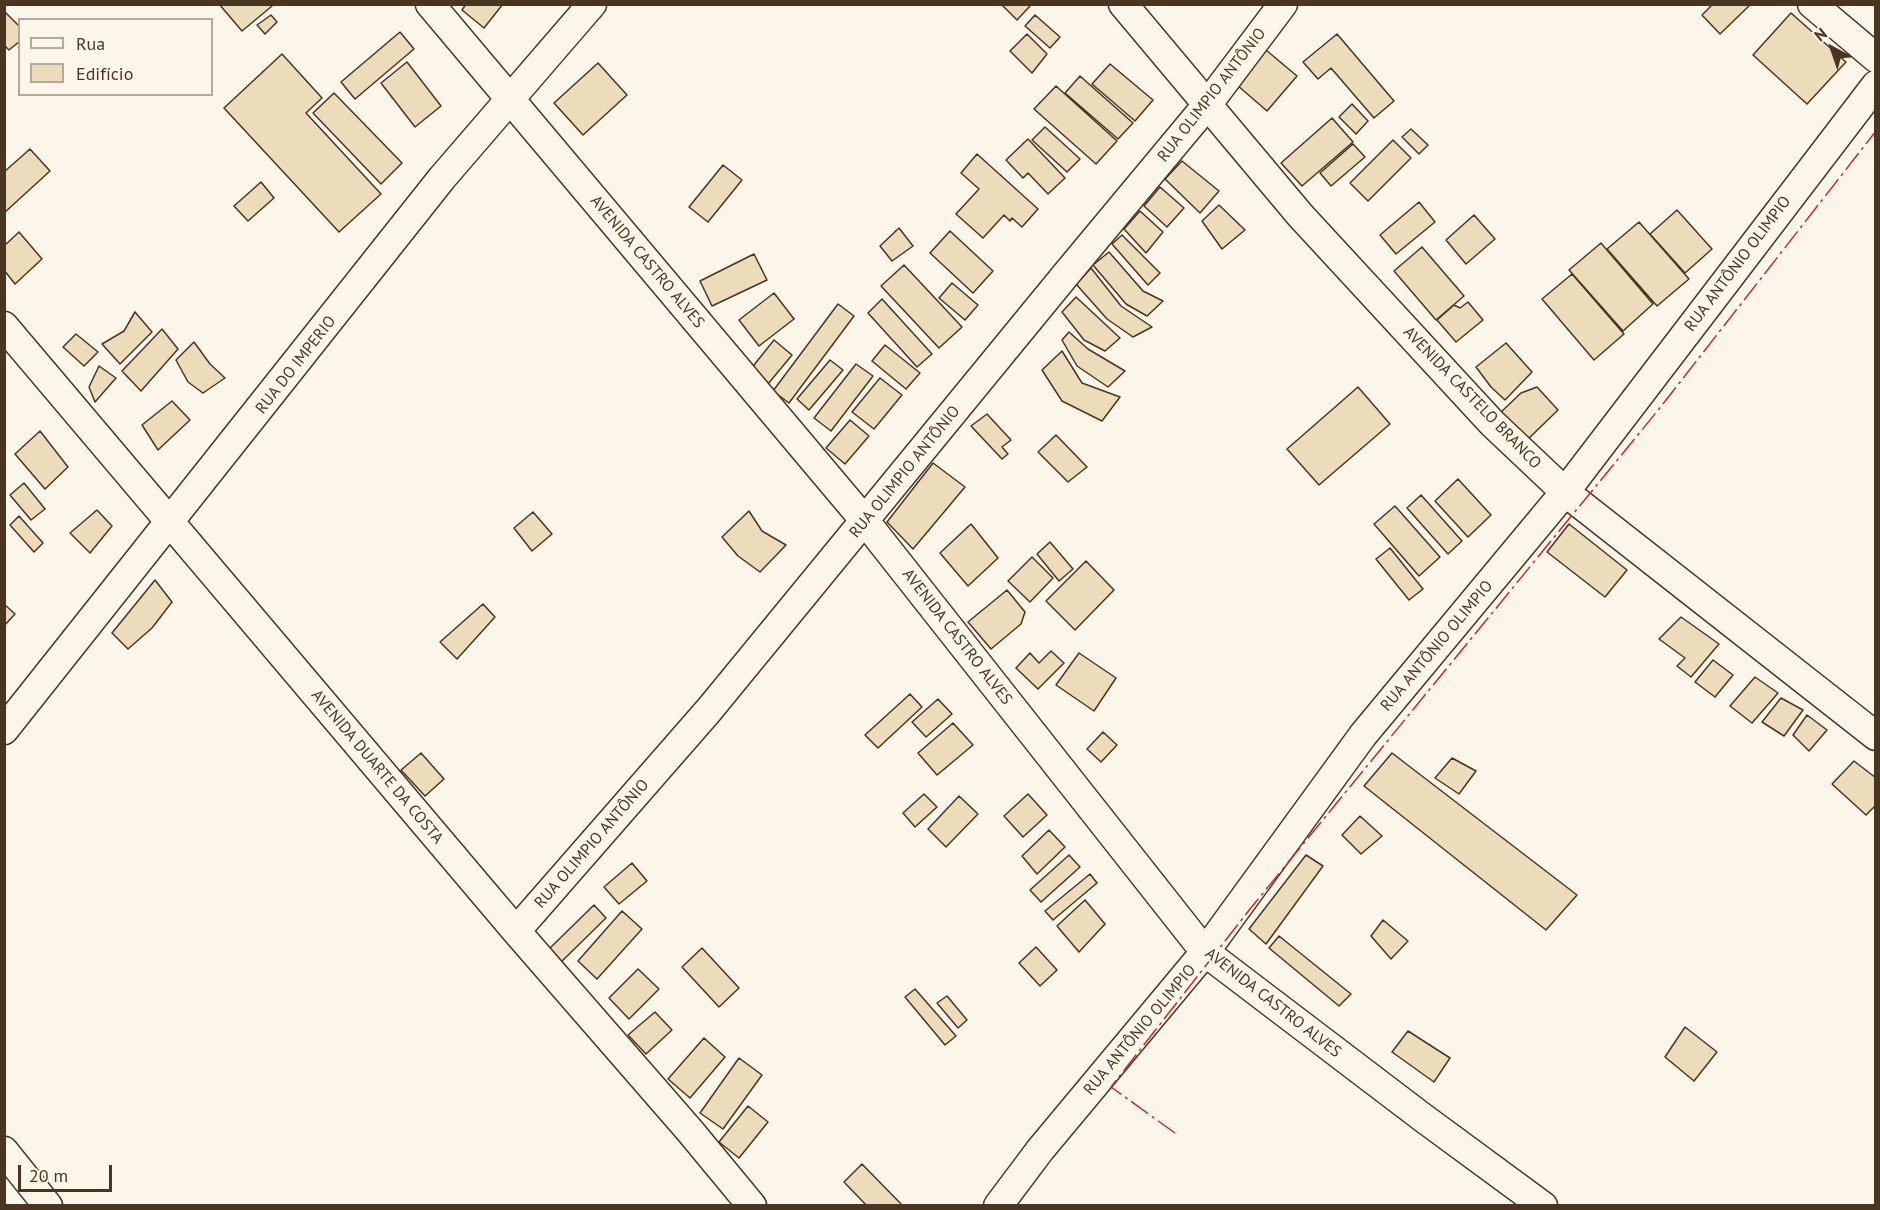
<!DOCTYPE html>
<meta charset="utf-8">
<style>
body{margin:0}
#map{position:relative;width:1880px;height:1210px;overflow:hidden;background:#fbf6e9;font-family:"PT Sans",sans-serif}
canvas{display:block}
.frame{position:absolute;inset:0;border:6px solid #4a3520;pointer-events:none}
.legend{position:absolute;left:18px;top:18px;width:195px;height:78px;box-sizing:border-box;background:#fbf6e9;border:2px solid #b4a999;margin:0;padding:8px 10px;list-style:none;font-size:18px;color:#4a3520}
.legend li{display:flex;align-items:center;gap:12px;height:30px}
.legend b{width:30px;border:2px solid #b4a999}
.north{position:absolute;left:1802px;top:18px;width:60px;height:60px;-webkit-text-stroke:4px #fbf6e9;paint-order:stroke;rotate:320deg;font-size:16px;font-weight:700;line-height:24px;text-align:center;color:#4a3520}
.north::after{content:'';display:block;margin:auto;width:21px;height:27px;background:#4a3520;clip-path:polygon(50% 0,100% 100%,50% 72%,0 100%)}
.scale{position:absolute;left:18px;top:1165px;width:94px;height:27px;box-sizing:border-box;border:3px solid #4a3520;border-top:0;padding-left:8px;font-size:18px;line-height:21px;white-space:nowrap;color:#4a3520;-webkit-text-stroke:4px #fbf6e9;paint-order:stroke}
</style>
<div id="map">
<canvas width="1880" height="1210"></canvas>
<div class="frame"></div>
<ul class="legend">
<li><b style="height:8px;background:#fbf6e9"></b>Rua</li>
<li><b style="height:16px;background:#ecdcbc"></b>Edifício</li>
</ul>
<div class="north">N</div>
<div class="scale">20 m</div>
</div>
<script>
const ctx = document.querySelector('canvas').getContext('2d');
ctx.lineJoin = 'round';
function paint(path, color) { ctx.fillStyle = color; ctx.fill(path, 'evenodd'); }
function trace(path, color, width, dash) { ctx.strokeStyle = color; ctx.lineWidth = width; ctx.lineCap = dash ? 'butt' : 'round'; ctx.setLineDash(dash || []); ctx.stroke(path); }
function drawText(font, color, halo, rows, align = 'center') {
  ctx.font = font + ' "PT Sans",sans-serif'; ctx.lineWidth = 4.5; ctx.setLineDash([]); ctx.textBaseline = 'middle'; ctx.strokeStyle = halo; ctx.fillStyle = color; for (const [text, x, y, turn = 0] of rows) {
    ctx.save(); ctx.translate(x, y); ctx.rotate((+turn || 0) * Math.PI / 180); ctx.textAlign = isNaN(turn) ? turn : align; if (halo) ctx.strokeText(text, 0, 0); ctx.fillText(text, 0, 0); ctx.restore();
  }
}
const building = new Path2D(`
 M219,4H270L272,6L242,31Z
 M466,4H503L484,28L462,10Z
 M1001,4H1029L1030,6L1017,20Z
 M1713,4H1751L1720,34L1702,15Z
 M4,11L20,27V41L9,50L4,45Z
 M1791,13L1846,62L1807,104L1753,55Z
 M271,15L277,22L265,34L257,25Z
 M1035,15L1060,37L1050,48L1025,26Z
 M400,32L414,49L355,99L341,82Z
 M1027,34L1047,54L1032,73L1010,51Z
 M1337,34L1394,101L1374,118L1331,68L1318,79L1303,62Z
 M1266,50L1297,76L1267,111L1237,85Z
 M282,54L322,98L306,113L381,194L339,232L224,108Z
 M407,62L441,106L415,127L381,83Z
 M598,63L627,95L583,135L554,103Z
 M1110,64L1153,100L1135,121L1092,84Z
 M1080,76L1133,123L1118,139L1065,93Z
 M1056,86L1117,141L1096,164L1034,109Z
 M334,93L402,163L381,184L313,113Z
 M1352,104L1368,121L1356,134L1339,117Z
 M1332,118L1353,142L1302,186L1281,163Z
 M1045,127L1080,159L1067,172L1032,140Z
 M1411,129L1428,145L1419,154L1402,137Z
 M1028,139L1065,178L1048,194L1028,173L1023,178L1006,160Z
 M1393,140L1411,158L1368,201L1350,183Z
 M1353,144L1365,157L1331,186L1320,173Z
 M30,149L50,171L4,213V172Z
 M977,154L1038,209L1022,227L1012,218L1010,221L1004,215L983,238L956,214L979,189L961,173Z
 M1182,161L1219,191L1200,213L1165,179Z
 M723,165L742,180L708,222L689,207Z
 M261,182L274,198L248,221L234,206Z
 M1160,187L1184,208L1167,227L1144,206Z
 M1419,202L1435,222L1396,254L1380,235Z
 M1219,205L1245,230L1222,249L1202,221Z
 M1677,210L1712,249L1685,273L1650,234Z
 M1140,211L1163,232L1146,253L1124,229Z
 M1474,215L1495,239L1466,264L1446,240Z
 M1639,222L1689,279L1657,306L1607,249Z
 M899,228L913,246L892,261L880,246Z
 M950,231L993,271L973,293L930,253Z
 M19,232L42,259L15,284L4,270V246Z
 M1122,235L1160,273L1148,285L1112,244Z
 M1601,243L1653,304L1623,331L1569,270Z
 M1422,247L1464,296L1436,320L1394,271Z
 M1109,252L1143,291L1163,301L1147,316L1126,304L1093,265Z
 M754,254L767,280L712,306L700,281Z
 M904,265L962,327L939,348L881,286Z
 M1091,268L1121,306L1152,327L1133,337L1107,319L1076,284Z
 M1572,274L1624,334L1594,360L1542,299Z
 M952,283L978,305L965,320L939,298Z
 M774,293L794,319L759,346L739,320Z
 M1076,297L1120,338L1105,351L1084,340L1062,312Z
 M882,299L932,354L917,367L868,313Z
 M1468,302L1483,320L1456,342L1437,320L1454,305L1460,308Z
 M838,304L854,316L789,403L773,391Z
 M135,312L152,332L120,364L102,344L124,331Z
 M162,329L178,349L141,391L122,371Z
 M1069,332L1088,349L1125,371L1108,387L1077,366L1062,340Z
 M76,334L98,352L84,366L63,347Z
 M774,340L792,355L768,384L750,370Z
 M194,342L210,364L225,378L203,393L188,382L176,360Z
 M1506,343L1532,372L1505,400L1491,387L1476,367Z
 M885,345L920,373L906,389L872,361Z
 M1062,351L1082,383L1120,397L1102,421L1062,401L1042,370Z
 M830,360L843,370L809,410L797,399Z
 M856,364L873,376L831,431L814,418Z
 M99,366L116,378L95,402L89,387Z
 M880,378L902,395L874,429L852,412Z
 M1358,387L1390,424L1319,485L1287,449Z
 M1537,387L1558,410L1525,442L1499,414L1521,393Z
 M172,401L190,420L158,450L142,425Z
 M987,414L1011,440L1002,447L1008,454L1002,459L971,426Z
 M850,420L869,436L845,464L826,448Z
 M40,431L68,467L45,489L15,454Z
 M1056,435L1087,467L1068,482L1038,452Z
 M933,463L965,487L913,549L887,522Z
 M1458,479L1491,515L1468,537L1435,501Z
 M24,483L45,509L31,520L10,495Z
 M1421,495L1462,541L1448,554L1407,508Z
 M1395,506L1440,557L1419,576L1374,524Z
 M97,510L112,526L90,553L70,533Z
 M749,511L762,531L786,545L760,572L738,556L722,537Z
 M533,512L552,534L532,551L514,528Z
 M19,516L43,543L34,552L10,525Z
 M971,524L998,558L968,586L940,553Z
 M1569,524L1627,570L1605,597L1547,552Z
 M1050,542L1073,569L1059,581L1037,554Z
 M1390,548L1423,589L1409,600L1376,559Z
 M1032,557L1053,578L1030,602L1008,581Z
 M1086,561L1114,590L1075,630L1046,601Z
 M155,580L172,602L152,628L128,649L112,633Z
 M1007,590L1025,612L1021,624L991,649L968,622Z
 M4,604L15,614L4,626Z
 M483,604L495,617L457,659L440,642Z
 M1681,617L1719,644L1691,677L1677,666L1685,658L1659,639Z
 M1051,651L1064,663L1038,689L1016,668L1030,653L1039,663Z
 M1079,653L1116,678L1094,711L1056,685Z
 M1713,660L1733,675L1715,697L1695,682Z
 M1755,677L1778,693L1752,723L1730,706Z
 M910,694L922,707L878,748L865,735Z
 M1781,698L1803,710L1784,736L1762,722Z
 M938,699L952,714L926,737L912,722Z
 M1807,715L1827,730L1809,751L1793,735Z
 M953,723L973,745L937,775L918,753Z
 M1103,732L1117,745L1101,762L1087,749Z
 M421,753L444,779L425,796L401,770Z
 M1392,753L1577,895L1546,930L1364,786Z
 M1452,758L1476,771L1459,794L1435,778Z
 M1854,761L1876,778V805L1866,815L1832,784Z
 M924,794L937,807L915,827L903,813Z
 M1028,794L1047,815L1023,837L1004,816Z
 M959,796L978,814L946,847L928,829Z
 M1360,816L1382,836L1361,854L1342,835Z
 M1049,830L1065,847L1037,874L1022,856Z
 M1069,855L1080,867L1041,902L1030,890Z
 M1306,855L1323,866L1266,944L1249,929Z
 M632,863L647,881L619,904L604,887Z
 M1090,874L1097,883L1053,920L1045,911Z
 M1085,900L1105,924L1079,952L1057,926Z
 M594,905L606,918L560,963L548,950Z
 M622,911L642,929L597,979L578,961Z
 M1383,920L1408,941L1391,959L1371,936Z
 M1279,936L1351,994L1339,1006L1269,948Z
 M1036,947L1057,970L1040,986L1019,963Z
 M702,948L739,988L719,1007L682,967Z
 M638,969L659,989L629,1019L609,998Z
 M915,989L956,1036L945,1045L905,997Z
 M947,996L967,1020L958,1028L937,1003Z
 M655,1012L672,1030L646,1054L628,1035Z
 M1685,1027L1717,1052L1694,1081L1665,1057Z
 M1408,1031L1450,1058L1434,1082L1392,1052Z
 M704,1038L725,1057L690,1098L668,1079Z
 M739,1058L762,1075L723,1129L700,1113Z
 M748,1106L768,1122L739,1158L719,1142Z
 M862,1164L903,1206H867L844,1182Z`);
paint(building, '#ecdcbc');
trace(building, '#4a3520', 1.5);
const minor = new Path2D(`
 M430,4L865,521L1205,952L1422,1117L1543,1206
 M1123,4L1300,215L1492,423L1565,492L1876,736
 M1812,4L1876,58
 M4,326L516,931L690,1131L752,1206
 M4,730L442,178L592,4
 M516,931L709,710L1068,272L1207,105L1283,4
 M4,1151L48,1206
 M998,1206L1040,1150L1205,952L1363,735L1565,492L1876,85`);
trace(minor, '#4a3520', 31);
trace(minor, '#fbf6e9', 28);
trace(new Path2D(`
 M1175,1133L1111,1087L1250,909L1659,409L1876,131`), '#c62828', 1.5, [21, 4.5, 3, 4.5]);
drawText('16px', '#4a3520', '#fbf6e9', [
 ["RUA OLIMPIO ANTÔNIO",1212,95,-52],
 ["AVENIDA CASTRO ALVES",647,262,50],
 ["RUA ANTÔNIO OLIMPIO",1738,264,-53],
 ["RUA DO IMPERIO",296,365,-52],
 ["AVENIDA CASTELO BRANCO",1472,398,46],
 ["RUA OLIMPIO ANTÔNIO",905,472,-51],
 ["AVENIDA CASTRO ALVES",957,637,52],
 ["RUA ANTÔNIO OLIMPIO",1437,646,-50],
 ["AVENIDA DUARTE DA COSTA",377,767,50],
 ["RUA OLIMPIO ANTÔNIO",592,844,-49],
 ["AVENIDA CASTRO ALVES",1273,1003,38],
 ["RUA ANTÔNIO OLIMPIO",1140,1030,-50]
]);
</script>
